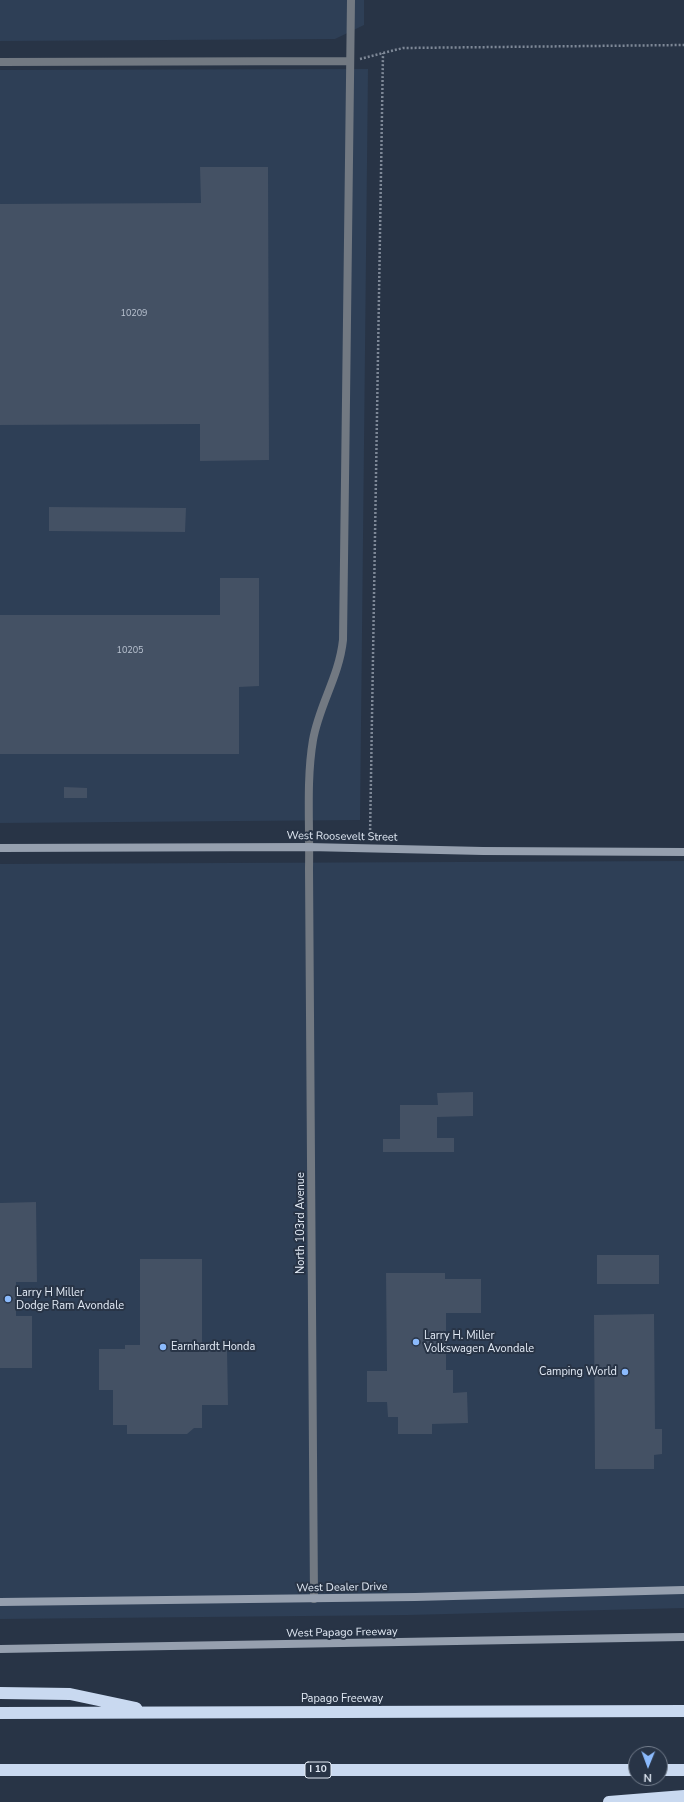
<!DOCTYPE html>
<style>
body{margin:0}
#map{position:relative;width:684px;height:1802px;overflow:hidden;background:#283446;font-family:"Nunito Sans",sans-serif}
canvas{display:block}
.north{position:absolute;left:628px;top:1746px;width:40px;height:40px;box-sizing:border-box;background:#283446;border:1px solid #737d8c;border-radius:50%;rotate:181deg;font-size:11px;font-weight:700;line-height:16px;text-align:center;color:#e3ebf6}
.north::after{content:'';display:block;margin:auto;width:14px;height:18px;background:#8bbafc;clip-path:polygon(50% 0,100% 100%,50% 72%,0 100%)}
</style>
<div id="map">
<canvas width="684" height="1802"></canvas>
<div class="north">N</div>
</div>
<script>
const ctx = document.querySelector('canvas').getContext('2d');
ctx.lineJoin = 'round';
function paint(path, color) { ctx.fillStyle = color; ctx.fill(path, 'evenodd'); }
function trace(path, color, width, dash) { ctx.strokeStyle = color; ctx.lineWidth = width; ctx.lineCap = dash ? 'butt' : 'round'; ctx.setLineDash(dash || []); ctx.stroke(path); }
function drawText(font, color, halo, rows, align = 'center') {
  ctx.font = font + ' "Nunito Sans",sans-serif'; ctx.lineWidth = 4; ctx.setLineDash([]); ctx.textBaseline = 'middle'; ctx.strokeStyle = halo; ctx.fillStyle = color; for (const [text, x, y, turn = 0] of rows) {
    ctx.save(); ctx.translate(x, y); ctx.rotate((+turn || 0) * Math.PI / 180); ctx.textAlign = isNaN(turn) ? turn : align; if (halo) ctx.strokeText(text, 0, 0); ctx.fillText(text, 0, 0); ctx.restore();
  }
}
paint(new Path2D(`
 M0,0H364V25L335,39L0,41Z
 M368,69L360,820L0,823V70Z
 M684,861V1608L408,1615L0,1619V864Z`), '#2e3f56');
paint(new Path2D(`
 M200,167H268L269,460L200,461V424L0,425V204L201,203Z
 M49,507L186,508L185,532L49,531Z
 M220,578H259V686L239,687V754H0V615H220Z
 M64,787L87,788V798H64Z
 M473,1092V1116L437,1117V1138H454V1152H383V1139H400V1105H438L437,1093Z
 M36,1202L37,1282H16V1316H32V1368H0V1203Z
 M597,1255H659V1284H597Z
 M140,1259H202V1349H227L228,1405H202V1428H194L187,1434H127V1425H113V1390H99V1349H125V1345H140Z
 M386,1273H445V1279H481V1313H446V1370H453V1393L467,1392L468,1423L432,1424V1434H398V1417H388L387,1402H367V1371H387Z
 M654,1314L655,1429H662V1454L654,1455V1469H595L594,1315Z`), '#445164');
trace(new Path2D(`
 M360,59L403,48L684,45
 M370,838L383,53`), '#7e8897', 2.5, [2, 2]);
trace(new Path2D(`
 M0,62L350,61
 M314,1599L309,869C310,827 306,781 313,740C319,705 339,677 343,640L351,0`), '#727982', 8);
trace(new Path2D(`
 M0,848L309,847L483,851L684,852
 M0,1602L415,1597L684,1590
 M0,1649L684,1637`), '#96a0af', 8);
trace(new Path2D(`
 M0,1693L70,1694L136,1708
 M0,1713L684,1711
 M0,1770H636
 M660,1770H684
 M609,1802L684,1796`), '#c9d9f0', 12);
for (const [x, y, r, color] of [
 [8,1299,4,"#8bbafc"],
 [416,1342,4,"#8bbafc"],
 [163,1347,4,"#8bbafc"],
 [625,1372,4,"#8bbafc"]
]) { const dot = new Path2D(); dot.arc(x, y, r, 0, 2 * Math.PI); ctx.fillStyle = color; ctx.fill(dot); trace(dot, '#283446', 1.5); }
drawText('9px', '#bbc4d2', null, [
 ["10209",134,314],
 ["10205",130,651]
]);
for (const [x, y, w] of [
 [318,1770,26]
]) { const box = new Path2D(); box.roundRect(x - w / 2, y - 8, w, 16, 3); ctx.fillStyle = '#283446'; ctx.fill(box); trace(box, '#e3ebf6', 1); }
drawText('bold 10px', '#e3ebf6', null, [
 ["I 10",318,1770]
]);
drawText('11px', '#e3ebf6', '#283446', [
 ["West Roosevelt Street",342,837,1],
 ["North 103rd Avenue",301,1223,-90],
 ["West Dealer Drive",342,1588,-1],
 ["West Papago Freeway",342,1633,-1],
 ["Papago Freeway",342,1699]
]);
drawText('11px', '#e3ebf6', '#283446', [
 ["Larry H Miller",16,1293],
 ["Dodge Ram Avondale",16,1306],
 ["Larry H. Miller",424,1336],
 ["Volkswagen Avondale",424,1349],
 ["Earnhardt Honda",171,1347],
 ["Camping World",617,1372,"right"]
], 'left');
</script>
